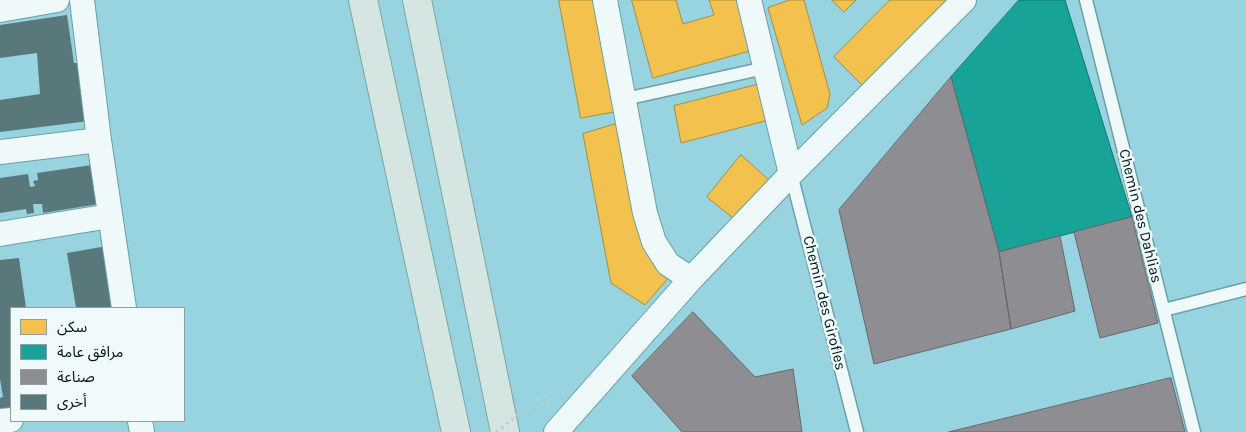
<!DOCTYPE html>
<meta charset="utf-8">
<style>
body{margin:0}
#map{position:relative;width:1246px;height:432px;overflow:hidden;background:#97d4df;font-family:Karla,"Noto Sans Arabic",sans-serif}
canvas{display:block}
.legend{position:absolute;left:10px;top:307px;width:175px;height:115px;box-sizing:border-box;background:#f0fafb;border:1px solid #909ea0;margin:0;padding:6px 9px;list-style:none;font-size:15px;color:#001317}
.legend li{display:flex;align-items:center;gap:10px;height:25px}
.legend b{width:25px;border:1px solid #909ea0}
</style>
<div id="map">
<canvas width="1246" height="432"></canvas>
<ul class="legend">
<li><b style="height:14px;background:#f2c14e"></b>سكن</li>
<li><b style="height:14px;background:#17a398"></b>مرافق عامة</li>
<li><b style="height:14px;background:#8d8d92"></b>صناعة</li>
<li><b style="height:14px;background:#58787c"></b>أخرى</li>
</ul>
</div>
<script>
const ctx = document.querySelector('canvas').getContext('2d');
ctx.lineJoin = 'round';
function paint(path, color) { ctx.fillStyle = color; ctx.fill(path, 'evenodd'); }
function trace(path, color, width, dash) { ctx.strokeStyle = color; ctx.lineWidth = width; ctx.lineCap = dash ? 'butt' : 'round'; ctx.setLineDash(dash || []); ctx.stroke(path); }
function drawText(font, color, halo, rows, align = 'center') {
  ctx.font = font + ' Karla,sans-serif'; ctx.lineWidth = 5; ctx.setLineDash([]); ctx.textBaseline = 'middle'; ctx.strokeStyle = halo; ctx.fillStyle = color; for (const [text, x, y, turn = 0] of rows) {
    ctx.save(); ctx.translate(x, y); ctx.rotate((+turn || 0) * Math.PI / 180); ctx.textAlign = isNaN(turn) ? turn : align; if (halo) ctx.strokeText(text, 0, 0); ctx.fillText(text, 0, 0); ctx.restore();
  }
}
const homes = new Path2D(`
 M559,0H598L619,111L581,118Z
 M632,0H676L683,24L714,15L709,0H740L753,50L653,78Z
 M790,0H804L830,94L827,108L802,125L768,8Z
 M832,0H856L844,12Z
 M890,0H947L863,86L834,57Z
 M760,84L769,120L681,143L674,106Z
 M622,122L670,276L645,305L611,283L583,134Z
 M741,155L769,180L734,219L707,197Z`);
paint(homes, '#f2c14e');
trace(homes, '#a98d3e', 1);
const public = new Path2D(`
 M1019,0H1065L1132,217L999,252L951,77Z`);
paint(public, '#17a398');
trace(public, '#107871', 1);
const industry = new Path2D(`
 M951,77L999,252L1011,329L874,364L839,210Z
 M1132,217L1158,323L1100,338L1074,232Z
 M1060,236L1075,311L1011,329L999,252Z
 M693,312L755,377L793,369L802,432H682L632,376Z
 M1171,378L1185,432H949Z`);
paint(industry, '#8d8d92');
trace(industry, '#63686d', 1);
paint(new Path2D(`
 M67,15L74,63H77L89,121L0,132V100L40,94L37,53L0,58V25Z
 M92,165L99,204L43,213L42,204H33L34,213L27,214L26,209L0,213V178L28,174L30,187L35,186L33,181L38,180L37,173Z
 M107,246L117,308H76L67,253Z
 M19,258L26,308H11V410L0,412V398L3,397L0,379V260Z`), '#58787c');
const service = new Path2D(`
 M1086,0L1194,432
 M625,99L765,68
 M791,174L857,432
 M1164,310L1246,289`);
const minor = new Path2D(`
 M82,0L99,140L124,308
 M605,0L645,213L654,242L668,264L691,279
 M749,0L791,174
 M0,10L57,0
 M0,152L99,140
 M0,234L110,216
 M0,421L11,420
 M140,421L142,432
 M556,432L691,279L791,174L964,0`);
const trunk = new Path2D(`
 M363,0L456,432
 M417,0L505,432`);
trace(service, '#6aa0a9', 15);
trace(minor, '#6aa0a9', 26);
trace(trunk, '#7da5a1', 30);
trace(new Path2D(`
 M546,394L549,408`), '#bbcdd1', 3, [2.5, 4]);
trace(service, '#eff9fa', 12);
trace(minor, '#eff9fa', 24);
trace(trunk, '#d5e6e2', 28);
trace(new Path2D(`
 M496,432L546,394`), '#bbcdd1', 3, [2.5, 4]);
drawText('15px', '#001317', '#f0fafb', [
 ["Chemin des Dahlias",1140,216,76],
 ["Chemin des Girofles",824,303,76]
]);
</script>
